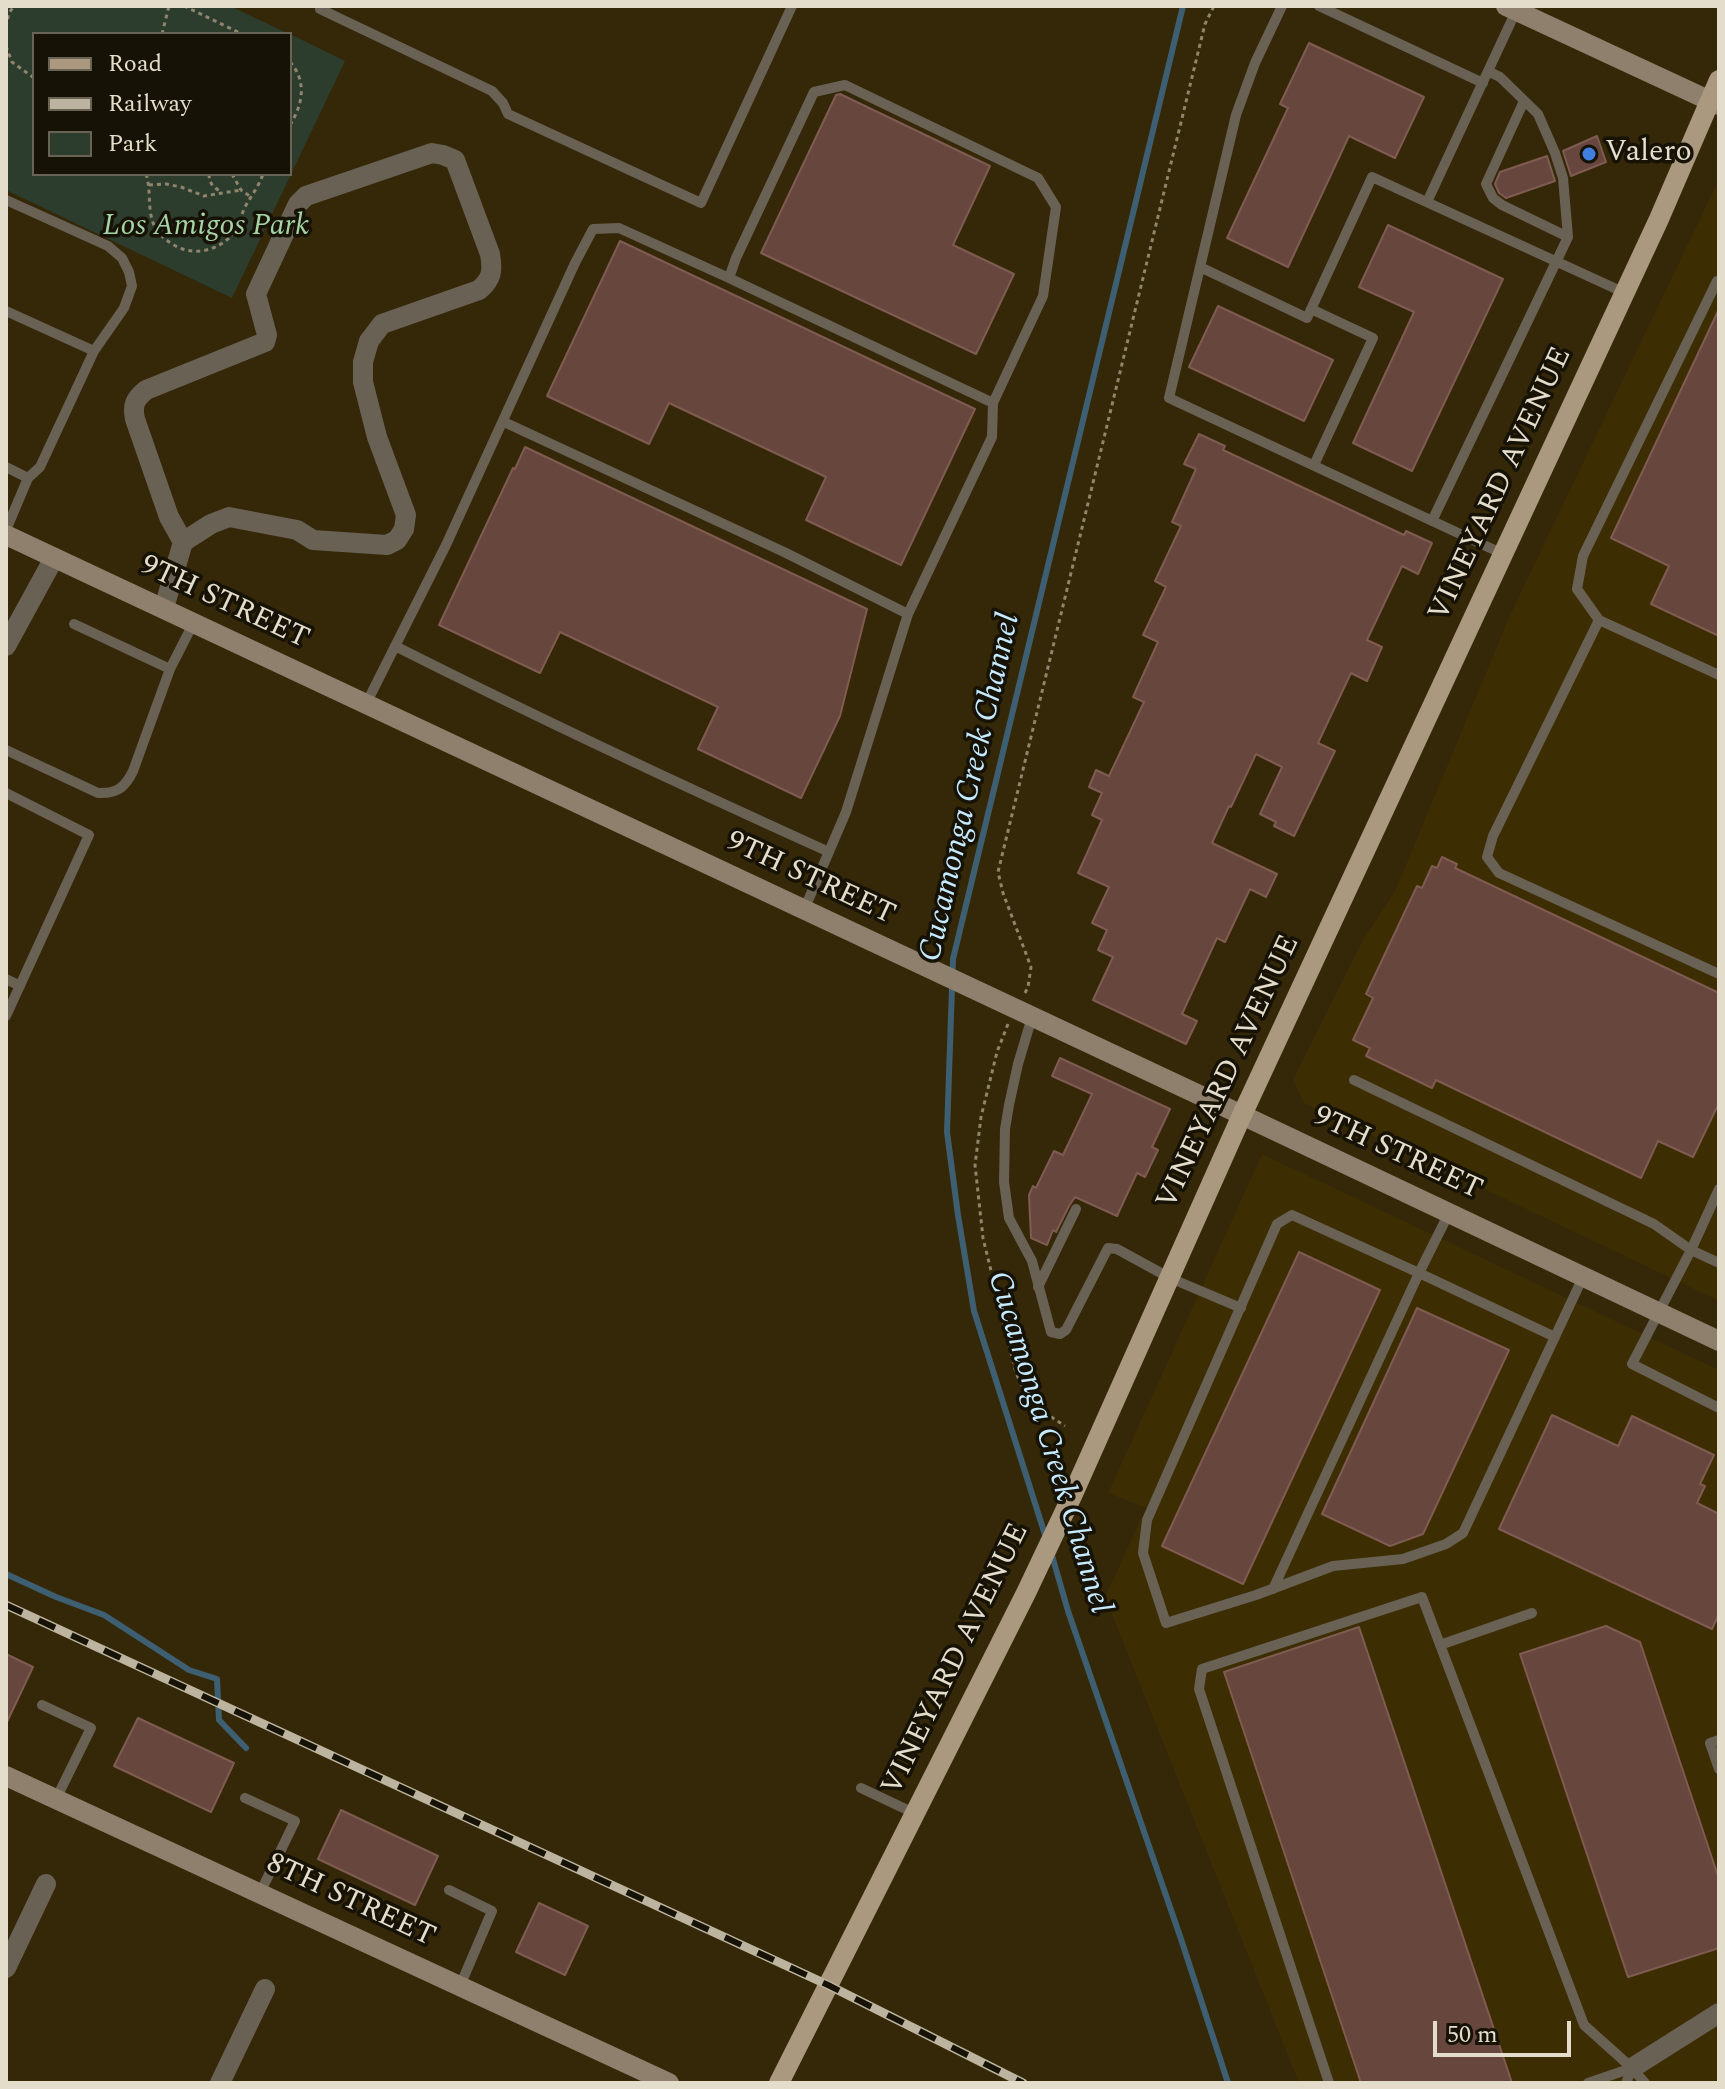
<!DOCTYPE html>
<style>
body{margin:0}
#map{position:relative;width:1725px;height:2089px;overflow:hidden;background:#342808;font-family:Spectral,serif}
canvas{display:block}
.frame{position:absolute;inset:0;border:8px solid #e4ddcb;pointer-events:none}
.legend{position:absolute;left:32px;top:32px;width:260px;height:144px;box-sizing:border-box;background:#171206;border:2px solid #696355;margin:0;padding:10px 14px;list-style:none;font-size:24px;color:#e4ddcb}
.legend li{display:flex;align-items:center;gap:16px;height:40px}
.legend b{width:40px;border:2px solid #696355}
.scale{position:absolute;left:1433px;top:2021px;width:138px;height:36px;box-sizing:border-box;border:4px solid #e4ddcb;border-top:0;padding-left:10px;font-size:24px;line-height:28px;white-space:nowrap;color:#e4ddcb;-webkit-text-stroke:6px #171206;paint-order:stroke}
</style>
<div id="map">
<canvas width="1725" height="2089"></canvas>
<div class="frame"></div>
<ul class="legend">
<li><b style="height:10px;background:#aa987f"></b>Road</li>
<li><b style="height:10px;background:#bcb49f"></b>Railway</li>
<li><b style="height:22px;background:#2d3d2d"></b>Park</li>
</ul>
<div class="scale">50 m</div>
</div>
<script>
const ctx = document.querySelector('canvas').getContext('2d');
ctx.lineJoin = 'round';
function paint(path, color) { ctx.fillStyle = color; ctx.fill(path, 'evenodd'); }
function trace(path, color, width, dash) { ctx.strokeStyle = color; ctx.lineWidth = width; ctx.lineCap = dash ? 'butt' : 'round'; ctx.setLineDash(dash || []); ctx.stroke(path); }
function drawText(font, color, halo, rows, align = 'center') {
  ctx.font = font + ' Spectral,serif'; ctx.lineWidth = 7; ctx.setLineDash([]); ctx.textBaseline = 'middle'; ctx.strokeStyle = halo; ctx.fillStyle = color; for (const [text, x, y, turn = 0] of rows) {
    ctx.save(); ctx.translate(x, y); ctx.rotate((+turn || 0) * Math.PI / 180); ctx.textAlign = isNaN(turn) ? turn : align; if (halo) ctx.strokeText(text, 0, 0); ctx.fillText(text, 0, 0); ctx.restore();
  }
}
paint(new Path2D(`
 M1719,179V1301L1304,1103L1293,1080L1363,940L1395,891L1510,615Z
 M1262,1154L1719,1370V2083H1299L1105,1597L1146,1508L1108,1493Z`), '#3c2d03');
paint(new Path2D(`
 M6,6H230L289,34H34V174H290V34L345,61L232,298L6,190Z`), '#2d3d2d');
trace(new Path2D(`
 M1046,1538L974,1311L958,1215L947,1132L953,959L1183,6
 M1051,1552L1068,1611L1181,1939L1228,2083
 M6,1574L56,1597L104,1615L189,1670L217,1679L219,1720L246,1748`), '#3e5f71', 6);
const building = new Path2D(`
 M1309,43L1424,97L1395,158L1349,136L1288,267L1227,238L1288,108L1280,104Z
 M840,94L990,166L953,245L1014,274L976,354L761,253L836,95Z
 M1597,136L1606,162L1571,176L1563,151Z
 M1547,156L1555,181L1506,198L1499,193L1495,184L1500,172Z
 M1388,225L1503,279L1412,471L1353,443L1414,312L1359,287Z
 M620,241L975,409L901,565L806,520L826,477L669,403L649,444L547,396Z
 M1218,306L1333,360L1304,421L1189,367Z
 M1719,309V636L1651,604L1669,566L1611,538Z
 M1199,434L1225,446L1223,450L1404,535L1406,531L1432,543L1418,574L1402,566L1367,640L1382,647L1367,681L1351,673L1318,743L1335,751L1294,836L1274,826L1276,822L1260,814L1282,767L1256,754L1231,807L1229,806L1212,843L1277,874L1266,897L1250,889L1225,942L1217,938L1182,1014L1197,1021L1186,1044L1093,1000L1113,957L1098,950L1107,930L1092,923L1109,887L1078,873L1102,820L1092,815L1102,793L1089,787L1096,770L1109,776L1144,702L1133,697L1158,642L1143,635L1166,587L1155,581L1181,526L1172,522L1196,469L1184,464Z
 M525,447L867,609L840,716L801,798L698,749L718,707L560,632L540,673L439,625L513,468L515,469Z
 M1442,857L1457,864L1455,868L1719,993V1103L1693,1157L1658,1141L1641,1178L1436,1080L1432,1088L1366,1056L1370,1048L1353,1040L1373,998L1366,994L1417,886L1422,888L1432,866L1437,868Z
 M1060,1058L1170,1109L1152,1147L1158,1150L1145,1177L1137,1173L1117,1216L1075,1197L1069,1206L1056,1232L1053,1230L1047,1245L1031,1238L1029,1195L1033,1186L1036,1188L1054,1151L1063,1155L1092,1094L1052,1076Z
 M1299,1252L1380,1290L1243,1584L1162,1546Z
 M1417,1308L1509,1350L1423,1534L1390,1546L1322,1514Z
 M1552,1415L1618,1446L1632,1416L1714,1455L1700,1484L1705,1486L1697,1503L1719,1514V1614L1712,1629L1499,1529Z
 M1606,1626L1640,1642L1719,1879V1948L1628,1977L1520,1654Z
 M1359,1627L1512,2083H1361L1224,1672Z
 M6,1654L33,1667L6,1724Z
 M138,1718L234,1763L211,1812L114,1766Z
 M341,1810L438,1856L415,1905L318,1859Z
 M539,1903L588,1926L565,1975L516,1952Z`);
paint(building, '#67463d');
trace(building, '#7f5b51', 2);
trace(new Path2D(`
 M184,6L242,34
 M6,27L9,13L14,6
 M162,34L169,6
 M6,46L12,62L34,78
 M290,62C307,81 303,104 290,125
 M146,174C152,192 146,212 156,229C162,238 171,244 180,248C202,257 228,246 239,225C241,219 242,213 245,207C251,196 259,186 263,174
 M209,174C209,184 214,188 222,192
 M232,174L241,190L251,197
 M149,185L166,184L181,187L204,196L241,190
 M1025,993L1028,987L1031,967L1003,893L998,872L1205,24L1214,6
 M1008,1024L997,1052L981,1117L975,1165L983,1238L1016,1373L1030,1403L1065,1426`), '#8f856d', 3, [4, 4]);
trace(new Path2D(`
 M321,6L320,9L492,91L503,103L508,114L701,203L792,6
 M1282,6L1255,63L1236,115L1169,398L1503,554
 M1319,6L1483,83
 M1524,101L1486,184L1493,198L1502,205L1568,237
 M6,200L108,246L122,258L129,272L132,286L124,308L94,351L40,467L28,478
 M1427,202L1516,11
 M1200,267L1307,318L1372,177L1625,293
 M1717,281L1583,556L1577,589L1599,620L1493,836L1487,857L1499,873L1719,974
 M1311,309L1373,338L1314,465
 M6,311L94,351
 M504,422L784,552L908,614
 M6,467L28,478L6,530
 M1432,521L1568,237L1563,178L1555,153L1538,114L1500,77L1488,71
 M1599,620L1719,675
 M74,624L170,669
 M395,646C538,718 683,786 829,852
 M366,704L446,545L575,263L593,229L619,228L729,278
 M6,750L98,793C116,794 125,788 133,771L170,669L194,622
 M6,793L89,835L6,1016
 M804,910L846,812L908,614L992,437L993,403L1043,296L1056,207L1038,178L845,85L814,92L736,258L729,278L993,403
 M6,979L20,986
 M1032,1017L1018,1064L1009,1105L1005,1129L1004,1182L1009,1218L1032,1261L1051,1332L1060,1334L1066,1330L1108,1248L1117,1249L1170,1278L1241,1308
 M1354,1080L1654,1224L1691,1250L1719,1263
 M1719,1189L1691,1250L1632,1364L1719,1408
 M1449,1213L1419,1273L1292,1215L1277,1224L1147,1520L1143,1553L1166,1623L1256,1595L1333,1566L1403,1559L1446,1544L1463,1533L1583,1277
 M1038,1287L1076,1209
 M1273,1589L1419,1273L1555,1337
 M1440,1645L1532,1613
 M42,1705L91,1728L56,1799
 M1719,1740L1710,1743L1719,1769
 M861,1788L914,1813
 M245,1798L295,1821L260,1893
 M449,1890L492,1911L460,1986
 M1329,2083L1199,1689L1202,1669L1422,1597L1584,2025L1632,2068L1645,2083
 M1588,2083L1632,2068
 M1626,2083L1632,2068`), '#6a6155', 10);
trace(new Path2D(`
 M164,608L183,542L211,524L229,517L297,530L313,540L387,545L397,540L404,529L406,515L377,437L363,382V362L369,341L382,324L479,290C492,279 493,271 490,254L455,160L443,155L432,153L306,196L298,204L256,294L267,335L265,342L146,390C135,399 132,405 135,419L169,517L183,542
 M6,646L54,558
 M6,1968L46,1884
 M1632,2068L1719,2013
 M220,2083L265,1989`), '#6a6155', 20);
trace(new Path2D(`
 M1506,6L1719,105
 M6,535L1242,1115L1719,1341
 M6,1776L669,2083`), '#8e806d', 20);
trace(new Path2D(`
 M779,2083L1026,1593L1073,1494L1242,1115L1659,219L1719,80`), '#aa987f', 20);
const rail = new Path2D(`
 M6,1605L828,1985L1023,2083`);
trace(rail, '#bcb49f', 9);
trace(rail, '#171206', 6, [18]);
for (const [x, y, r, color] of [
 [1589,154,8,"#3f7fe0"]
]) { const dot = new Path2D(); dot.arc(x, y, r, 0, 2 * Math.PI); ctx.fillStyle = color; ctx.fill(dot); trace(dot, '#171206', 3); }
drawText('30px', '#e4ddcb', '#171206', [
 ["Valero",1605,154]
], 'left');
drawText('italic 30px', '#a6d3a6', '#171206', [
 ["Los Amigos Park",206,228]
]);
drawText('30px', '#e4ddcb', '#171206', [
 ["VINEYARD AVENUE",1502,485,-65],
 ["9TH STREET",224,604,25],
 ["9TH STREET",810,880,25],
 ["VINEYARD AVENUE",1230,1073,-65],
 ["9TH STREET",1397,1155,25],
 ["VINEYARD AVENUE",957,1660,-64],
 ["8TH STREET",350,1902,25]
]);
drawText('italic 32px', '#c6eaff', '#171206', [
 ["Cucamonga Creek Channel",972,788,-77],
 ["Cucamonga Creek Channel",1047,1443,73]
]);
</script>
